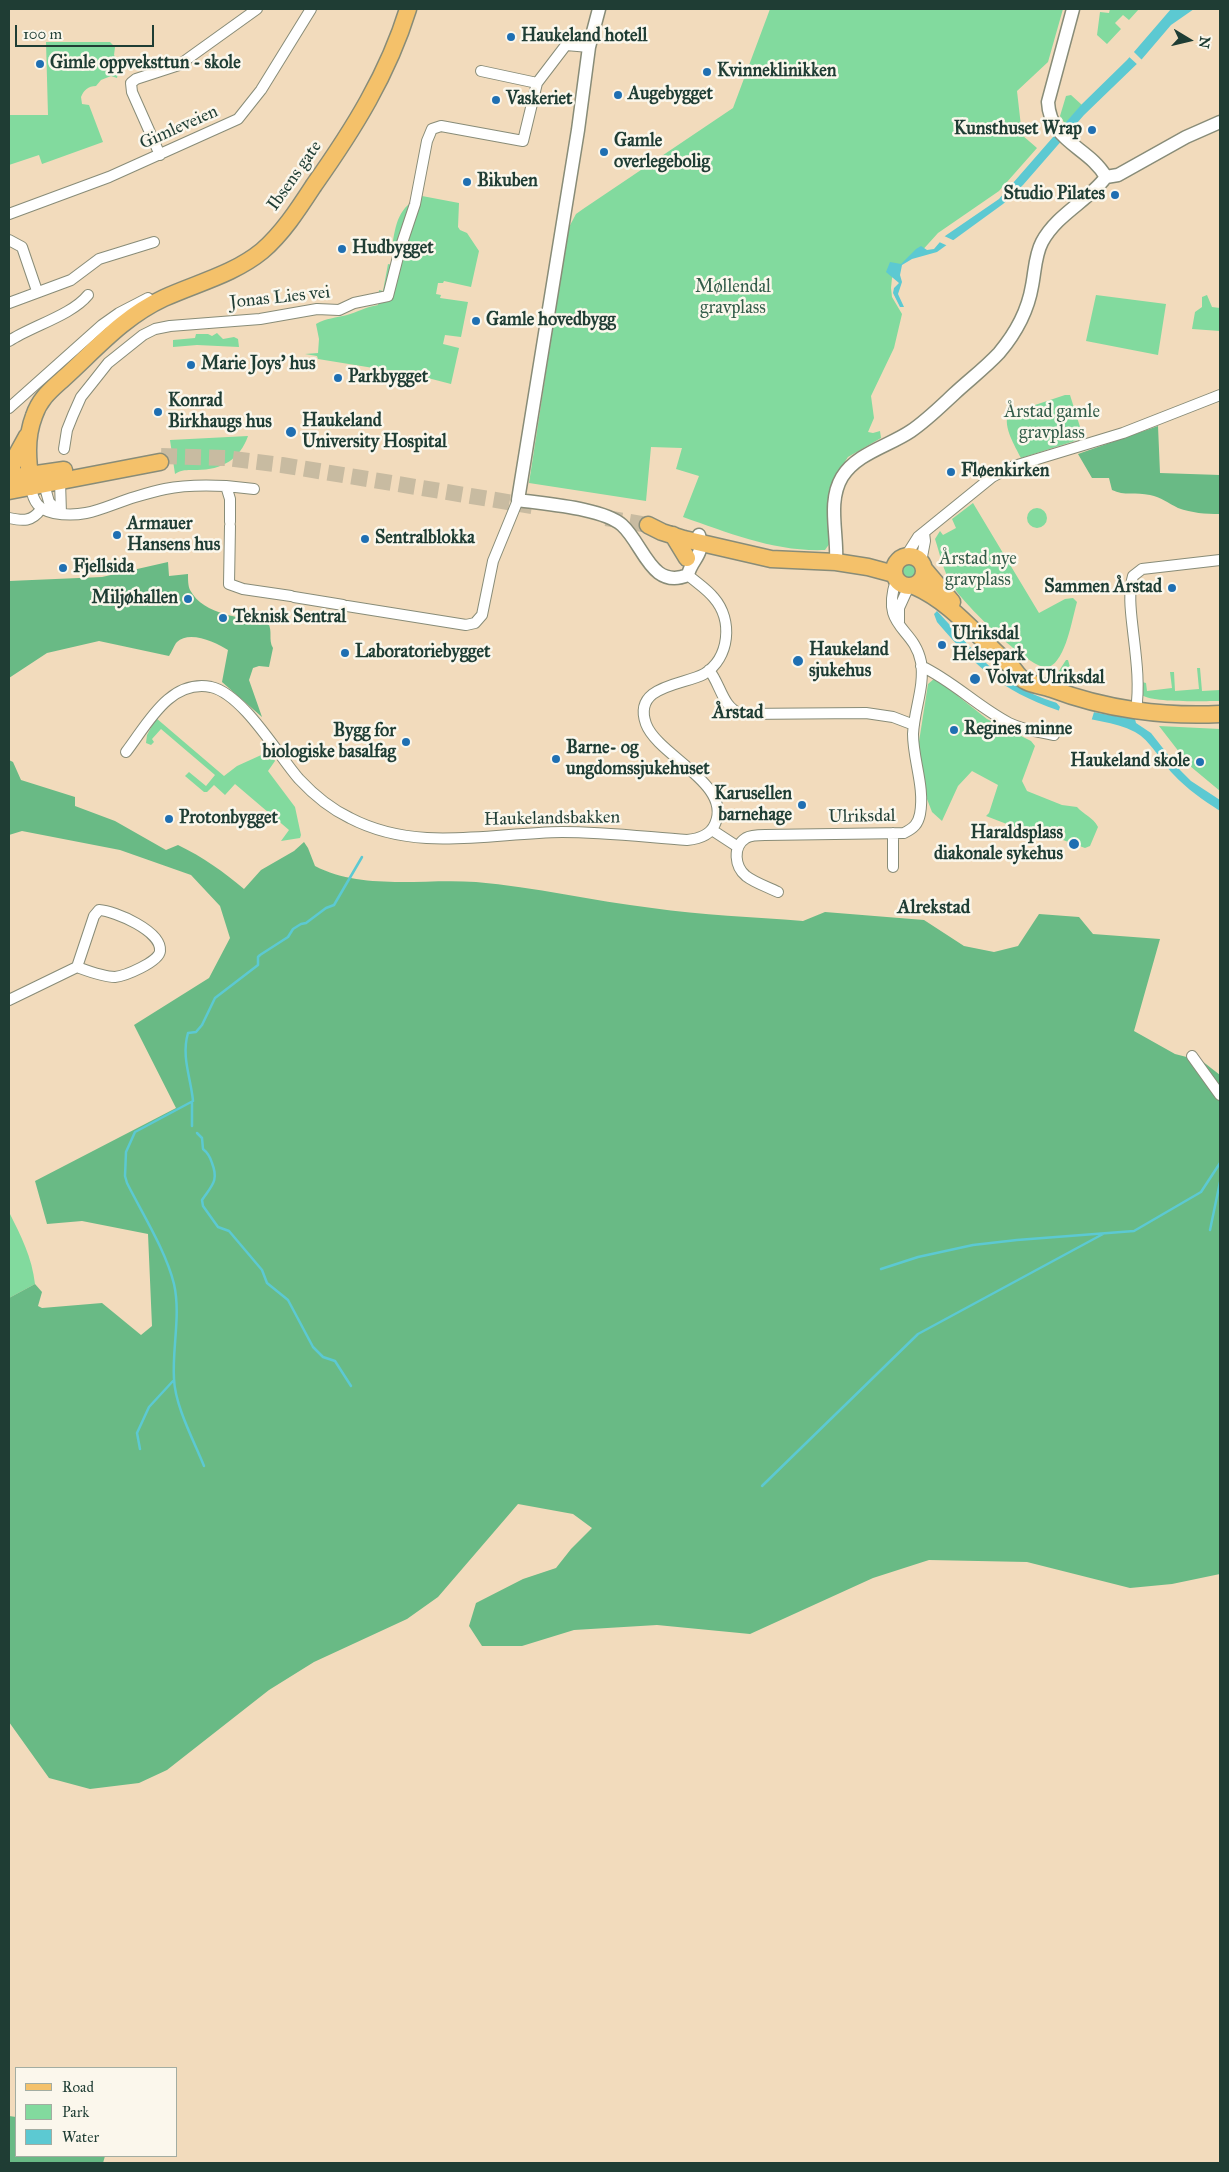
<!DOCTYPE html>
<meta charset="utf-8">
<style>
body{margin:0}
#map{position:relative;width:1229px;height:2172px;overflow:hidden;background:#f2dbbc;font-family:"IM FELL Great Primer",serif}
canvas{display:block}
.frame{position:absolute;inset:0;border:10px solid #1f3d34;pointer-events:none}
.legend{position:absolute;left:15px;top:2067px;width:162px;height:90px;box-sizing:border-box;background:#fbf7ec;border:1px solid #a3ada2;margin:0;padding:6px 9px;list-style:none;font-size:15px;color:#1f3d34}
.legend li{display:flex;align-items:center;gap:10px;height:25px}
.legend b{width:25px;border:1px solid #a3ada2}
.north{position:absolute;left:1164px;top:15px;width:50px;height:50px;-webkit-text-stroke:4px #fbf7ec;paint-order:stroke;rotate:99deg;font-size:14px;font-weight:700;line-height:20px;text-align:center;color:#1f3d34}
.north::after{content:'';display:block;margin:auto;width:18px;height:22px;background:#1f3d34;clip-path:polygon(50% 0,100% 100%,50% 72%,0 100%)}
.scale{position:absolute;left:15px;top:25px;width:139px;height:22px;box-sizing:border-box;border:2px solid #1f3d34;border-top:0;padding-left:6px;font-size:15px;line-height:18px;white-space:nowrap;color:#1f3d34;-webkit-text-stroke:4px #fbf7ec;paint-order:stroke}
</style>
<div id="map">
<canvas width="1229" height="2172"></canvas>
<div class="frame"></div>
<ul class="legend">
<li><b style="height:6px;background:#f4c16a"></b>Road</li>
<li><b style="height:14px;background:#82da9e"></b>Park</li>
<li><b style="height:14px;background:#5cc9d2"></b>Water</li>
</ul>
<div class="north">N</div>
<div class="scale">100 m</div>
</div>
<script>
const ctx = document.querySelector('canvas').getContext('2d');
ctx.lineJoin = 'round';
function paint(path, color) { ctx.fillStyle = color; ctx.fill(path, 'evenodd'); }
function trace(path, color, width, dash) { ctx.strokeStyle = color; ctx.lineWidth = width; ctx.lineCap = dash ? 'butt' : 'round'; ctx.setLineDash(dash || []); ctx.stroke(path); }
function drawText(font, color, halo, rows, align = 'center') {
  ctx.font = font + ' "IM FELL Great Primer",serif'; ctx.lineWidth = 5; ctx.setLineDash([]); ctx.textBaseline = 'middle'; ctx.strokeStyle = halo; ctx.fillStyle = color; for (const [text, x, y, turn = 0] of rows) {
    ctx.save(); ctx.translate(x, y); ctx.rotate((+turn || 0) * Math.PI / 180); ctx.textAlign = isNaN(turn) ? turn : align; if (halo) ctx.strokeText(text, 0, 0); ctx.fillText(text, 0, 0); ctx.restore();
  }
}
paint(new Path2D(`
 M770,9H1063L1048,62L1017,91L1022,135L1037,148L999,191L938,233L919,254L900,265L892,278L891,288L892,297L902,314L894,348L871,396L874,418L868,432L873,433L880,431L881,438L848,457L842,466L830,543L825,550C775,552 729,533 683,517L699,476L676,469L682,448L651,447L646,501L529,483L568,229L576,214L583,209L733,108Z
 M1110,9H1139L1129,20L1123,15L1115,23L1121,29L1107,44L1097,35L1100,12L1109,13Z
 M46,42H110L115,47L114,55C120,63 119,69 117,78L111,76L101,80L96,86C88,86 84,90 81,97L82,104L89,105L103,142L42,164L39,155L9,165V115H48Z
 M1071,95L1082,105L1065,124L1060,116L1066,96Z
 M422,196L459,203L458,227L460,230L467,233L479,251L471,287L444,281L443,283H438L436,294L441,295L440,298L468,302L461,337L445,335L443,344L459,348L451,384L424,377L423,380L419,379L418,383L397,378L398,372L318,359L317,356L305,354L318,353L319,339L316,324C326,318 336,318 347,315C358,312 365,307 378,305L379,290L383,291L388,264L392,265L395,248L392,247C396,223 398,207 422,196Z
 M1096,295L1166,304L1158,355L1086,341Z
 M1207,295L1212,307L1220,308V331L1192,329L1195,312L1202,307V297Z
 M217,333L223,339L234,337L238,339L239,347L197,345L173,347V340L195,338L196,334H208L212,336Z
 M1065,395H1070L1081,430V439L1021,458C1015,446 1003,427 1008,414Z
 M248,436C240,459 222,470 197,470C190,470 181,469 175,474L170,440Z
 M973,503L1039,613L1065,599L1073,598L1077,602C1072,619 1066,660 1049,667C1032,673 961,601 952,585C943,571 940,554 935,539L940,531L943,535L956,528L952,519Z
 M1027 518a10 10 0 1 1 20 0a10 10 0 1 1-20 0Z
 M902 571a7 7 0 1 1 14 0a7 7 0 1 1-14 0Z
 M1066,660H1068L1072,674L1079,686L1055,677Z
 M1197,668H1200L1202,691L1220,690V701C1205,701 1152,703 1142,695V682L1146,683L1147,691L1172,688L1170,672H1174L1175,691L1199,689Z
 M935,678L987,719L1031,741L1035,746L1022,781L1027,791L1062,805L1077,807C1084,815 1093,817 1098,827L1090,846L1085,848L1041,832L1040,834L1031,831L1030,833L986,816L989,813L998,785L972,771L958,786L942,821L932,812L927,799L918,748L928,684Z
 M156,718L224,776L237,766L270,751L275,761L268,771L295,807L301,835L300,838L281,841L289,830L235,784L225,795L214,785L207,792H204L185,776L189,772L206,786L215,775L161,729L152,739L154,742L151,745L146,743L147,735Z
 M1159,726L1220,729V791L1190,766Z
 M9,1212C21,1236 32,1257 35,1284L9,1298Z`), '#82da9e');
paint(new Path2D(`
 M1158,426L1160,473L1220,475V514C1205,514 1192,513 1178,508C1168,503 1161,497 1150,495C1136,492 1124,496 1112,490L1109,478H1092L1078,454Z
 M168,562L169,576L188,574C188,579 188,586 190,590C204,616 242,617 268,623C273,631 268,640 273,648L269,667L259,666L253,668L249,680L262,717L222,682L228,650C216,642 189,630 177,642C174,645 172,652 169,656L99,641L47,653L9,678V581L102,577Z
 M9,760L13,762L21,780L75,797V806L115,821L166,850L178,845C203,857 224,872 244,889L261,870L294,851L304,842L308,848L315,866C363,891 424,878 476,882C535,887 593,901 652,908C702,915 753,917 803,921L825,912L924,920L964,946L994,952L1018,946L1039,914L1079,917L1093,934L1160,939L1134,1031L1175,1054L1202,1061L1220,1075V1574L1172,1584L1130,1588L1027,1562L929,1560L873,1578L750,1634L657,1625L574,1630L522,1646H482L469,1626L476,1603L523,1579L556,1568L571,1549L592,1528L573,1514L518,1504L438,1597L407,1619L314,1662L269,1690L167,1770L139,1783L90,1789L49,1778L9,1722V1298L35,1284L42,1292L38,1306L42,1308L102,1303L141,1335L152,1326L148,1234L82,1221L47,1224L35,1181L176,1108L134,1025L209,978L230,938L220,906L191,875L120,850L22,831L9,835Z
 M9,2116L16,2117V2156H105L103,2163H9Z`), '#69ba85');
paint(new Path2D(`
 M1171,9H1194L1171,25L1142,59L1084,115L1023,185L1003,204L937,252L912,259L902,265L900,275L902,282L898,294L904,307H900L893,293L894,288L899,283L886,272L890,262L901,264L916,249L921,246L927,250L934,249L945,236L999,199L1081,105L1127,60Z
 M937,611C956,631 975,654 996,672C1035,703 1087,712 1135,719L1136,723L1151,733L1180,770L1191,781L1220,800V811C1203,800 1187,789 1173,774C1161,761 1150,740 1135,732C1114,721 1090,721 1069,714C1008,695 978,670 937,622L934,614Z`), '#5cc9d2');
paint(new Path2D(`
 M1132,50L1143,61L1139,66L1127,55Z
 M942,235L955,241L948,246L937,241Z
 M1055,701L1094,712L1091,722L1058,713L1060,707Z`), '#f2dbbc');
trace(new Path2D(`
 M192,1126V1103
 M197,1133L202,1138L203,1149C208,1153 210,1156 212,1163C219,1181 212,1185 202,1200L203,1206L218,1227L229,1231L262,1270L267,1283L288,1300L313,1347L323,1357L335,1361L351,1386
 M1210,1230L1220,1182
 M881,1269L918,1257L973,1245L1017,1240L1134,1231L1201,1192L1220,1163
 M140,1449L137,1433L149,1407L173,1381
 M204,1466C194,1441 175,1406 174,1379C172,1348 181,1315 174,1284C166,1251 142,1213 127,1183L125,1176L126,1152L135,1132L193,1101C191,1078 181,1057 188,1033L196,1032L202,1025L215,998L258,965V957L260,955L288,937L293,929L301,924L306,923L326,908L334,905L362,857
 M762,1486L918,1334L1103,1234`), '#5cc9d2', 2.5);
trace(new Path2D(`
 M161,456L226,458L282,465L532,506
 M606,518L648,525`), '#c8bba1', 16, [16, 8]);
const minor = new Path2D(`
 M481,71L537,83
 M160,155L132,92L131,83L136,79L179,65L257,9
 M9,214L109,177L238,119L261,90L311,9
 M9,240L22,247L37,291
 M9,303L71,280L99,259L154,242
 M9,341C32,326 72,315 88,295
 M9,408L102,325L119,313L148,298L149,301
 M64,449L67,430L73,415L81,397L93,382L108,363L143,335L155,329L170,326L260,319L317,309L339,310L354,303L388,296L400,249L415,204L427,141L432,129L441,126L523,141L537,83L566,45L589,47
 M60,481L61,514
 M44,484L49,502L60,513
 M226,486L254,489
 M31,487C33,502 39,510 54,513C87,519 105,506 135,497C145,494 155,491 165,489C184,485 206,485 226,486L230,499V522
 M9,518C23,521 32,522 41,509
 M230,526L229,584L243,589L291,596
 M906,556L918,537L992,477L1011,467L1123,433L1220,395
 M921,562L925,541L924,533
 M294,597L343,605
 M347,606L466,625L475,623L482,615L493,561L518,500
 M899,622V608L909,586
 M921,666C953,681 978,707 1009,723C1023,730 1039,732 1054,735
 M709,670C721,685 722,707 741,714L866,713L893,717L914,725
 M1136,710C1140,684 1136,657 1133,631C1131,613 1128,593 1133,576L1142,569L1220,560
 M126,752C147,725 169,679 211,687C243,694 278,755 299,779C313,794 331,809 350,818C417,853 490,833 562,832C604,832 645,837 687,840C698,839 710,836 715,824C733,784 658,756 646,724C632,685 684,685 704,674C730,658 733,620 714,598C707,589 697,583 688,575
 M712,830L738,847
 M893,833V867
 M778,892C768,887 755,883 746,876C735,867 732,847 746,838C751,835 759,835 765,835L904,833C914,828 918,824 920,814C925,787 913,760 913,734C914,710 925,686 921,662C914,626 880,629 896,580
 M99,910C115,911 162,931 160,951C159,962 125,976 115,977C103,977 88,971 77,967L94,916Z
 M9,1000L77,967
 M1192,1056L1220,1095`);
const tertiary = new Path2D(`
 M599,9L589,47L578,130L518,500C544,504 603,508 622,525C644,545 651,590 688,575C691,559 705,556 699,535
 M1073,9L1048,102C1050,142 1089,147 1106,177
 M1106,177L1118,175L1186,137L1220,122
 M836,562C838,534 827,502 842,477C857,453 889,446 911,431C927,420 940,407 954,394C969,380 985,368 999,353C1015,334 1028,310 1032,286C1035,271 1035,255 1042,242C1057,214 1088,201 1106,177`);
const primary = new Path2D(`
 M9,474L16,456L27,436
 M9,478L64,470
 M31,487C28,462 25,439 34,416C40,398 51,390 64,378C96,349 123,317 164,298C197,283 234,274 262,251C283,233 299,208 314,185C353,130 388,74 408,9
 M9,491L160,462
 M648,525L662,532L684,539L758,556L771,559L836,562L868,567L894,574
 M673,535L687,558
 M894 571a15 15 0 1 1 30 0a15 15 0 1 1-30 0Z
 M924,569L952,602
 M914,586C953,603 978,638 1010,665C1014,669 1016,673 1020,677C1028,685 1041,685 1052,689C1104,709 1164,717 1220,714`);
trace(minor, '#888c78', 12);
trace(tertiary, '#888c78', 15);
trace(primary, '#888c78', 19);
trace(minor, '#fff', 10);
trace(tertiary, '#fff', 12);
trace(primary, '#f4c16a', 16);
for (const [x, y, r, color] of [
 [511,37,5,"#1f6fb2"],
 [40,64,5,"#1f6fb2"],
 [707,72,5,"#1f6fb2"],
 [618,95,5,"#1f6fb2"],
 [496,100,5,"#1f6fb2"],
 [1092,130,5,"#1f6fb2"],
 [604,152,5,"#1f6fb2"],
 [467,182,5,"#1f6fb2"],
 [1115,195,5,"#1f6fb2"],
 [342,249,5,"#1f6fb2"],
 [476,321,5,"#1f6fb2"],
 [191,365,5,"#1f6fb2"],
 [338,378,5,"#1f6fb2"],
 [158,412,5,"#1f6fb2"],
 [291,432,6,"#1f6fb2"],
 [951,472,5,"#1f6fb2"],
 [117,535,5,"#1f6fb2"],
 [365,539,5,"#1f6fb2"],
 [63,568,5,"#1f6fb2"],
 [1172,588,5,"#1f6fb2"],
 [188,599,5,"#1f6fb2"],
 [223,618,5,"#1f6fb2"],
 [942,645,5,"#1f6fb2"],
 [345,653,5,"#1f6fb2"],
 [798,661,6,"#1f6fb2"],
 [975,679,6,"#1f6fb2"],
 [954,730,5,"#1f6fb2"],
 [406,742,5,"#1f6fb2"],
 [556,759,5,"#1f6fb2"],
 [1200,762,5,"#1f6fb2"],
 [802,805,5,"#1f6fb2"],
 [169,819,5,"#1f6fb2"],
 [1074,844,6,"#1f6fb2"]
]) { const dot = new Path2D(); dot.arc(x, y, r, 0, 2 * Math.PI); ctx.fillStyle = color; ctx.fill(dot); trace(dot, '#fbf7ec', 2); }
drawText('bold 18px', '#1f3d34', '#fbf7ec', [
 ["Haukeland hotell",521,37],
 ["Gimle oppveksttun - skole",50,64],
 ["Kvinneklinikken",717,72],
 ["Augebygget",628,95],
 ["Vaskeriet",506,100],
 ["Kunsthuset Wrap",1082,130,"right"],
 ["Gamle",614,142],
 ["overlegebolig",614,163],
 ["Bikuben",477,182],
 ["Studio Pilates",1105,195,"right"],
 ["Hudbygget",352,249],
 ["Gamle hovedbygg",486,321],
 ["Marie Joys’ hus",201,365],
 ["Parkbygget",348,378],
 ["Konrad",168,402],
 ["Birkhaugs hus",168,423],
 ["Haukeland",302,422],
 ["University Hospital",302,443],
 ["Fløenkirken",961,472],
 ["Armauer",127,525],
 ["Hansens hus",127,546],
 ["Sentralblokka",375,539],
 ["Fjellsida",73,568],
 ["Sammen Årstad",1162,588,"right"],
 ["Miljøhallen",178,599,"right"],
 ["Teknisk Sentral",233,618],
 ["Ulriksdal",952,635],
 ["Helsepark",952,656],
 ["Haukeland",809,651],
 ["sjukehus",809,672],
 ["Laboratoriebygget",355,653],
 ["Volvat Ulriksdal",986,679],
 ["Regines minne",964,730],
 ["Bygg for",396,732,"right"],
 ["biologiske basalfag",396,753,"right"],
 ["Barne- og",566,749],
 ["ungdomssjukehuset",566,770],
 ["Haukeland skole",1190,762,"right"],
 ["Karusellen",792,795,"right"],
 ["barnehage",792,816,"right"],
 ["Protonbygget",179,819],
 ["Haraldsplass",1063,834,"right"],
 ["diakonale sykehus",1063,855,"right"]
], 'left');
drawText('18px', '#1f3d34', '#fbf7ec', [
 ["Gimleveien",179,128,-24],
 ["Ibsens gate",295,176,-55],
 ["Jonas Lies vei",280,298,-6],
 ["Ulriksdal",862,817,-1],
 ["Haukelandsbakken",552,819,-1]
]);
drawText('18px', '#335c49', '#fbf7ec', [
 ["Møllendal",733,288],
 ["gravplass",733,309],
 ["Årstad gamle",1052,413],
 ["gravplass",1052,434],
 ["Årstad nye",978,560],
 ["gravplass",978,581]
]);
drawText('bold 19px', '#1f3d34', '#fbf7ec', [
 ["Årstad",738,713],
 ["Alrekstad",934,908]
]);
</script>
